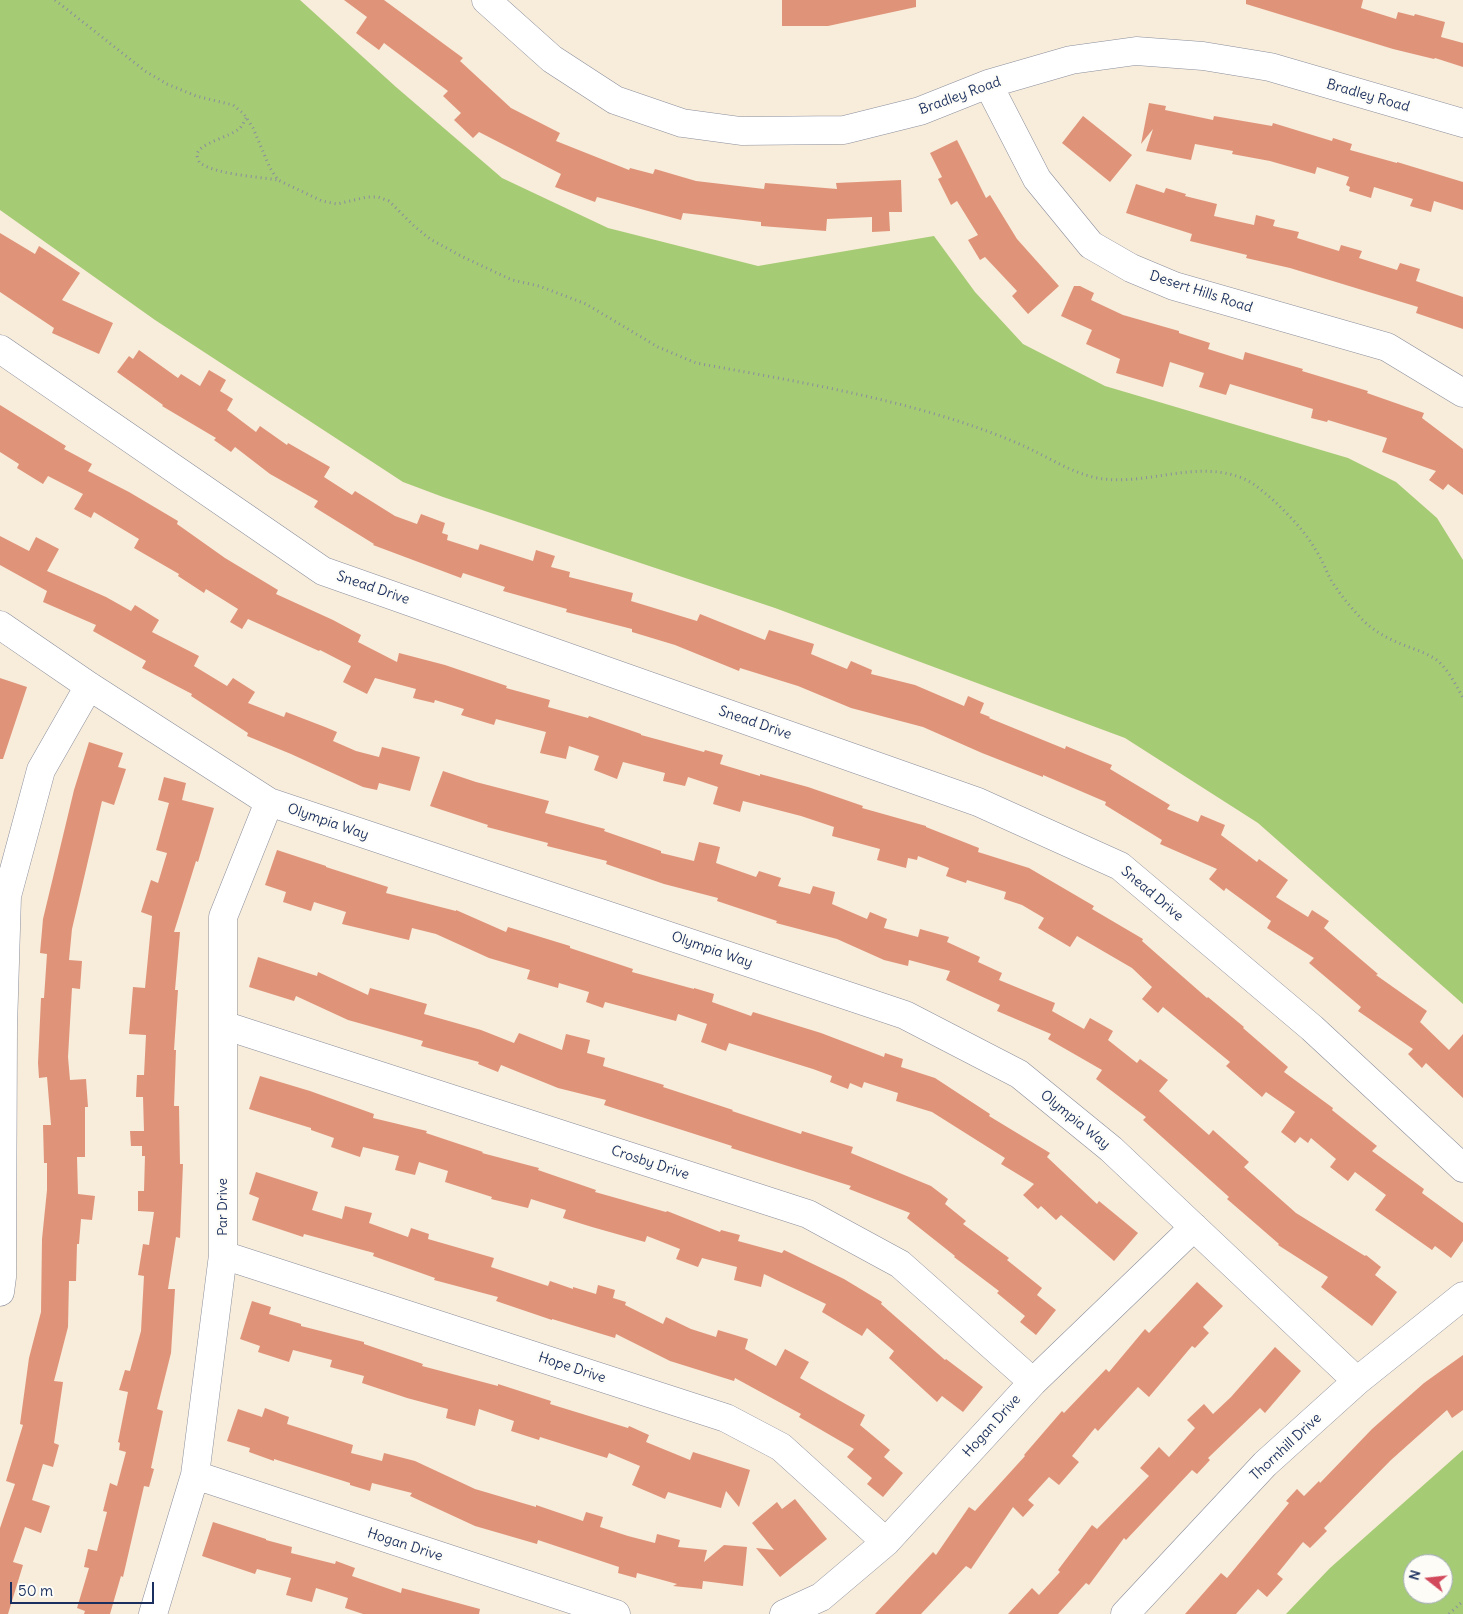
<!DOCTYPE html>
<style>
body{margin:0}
#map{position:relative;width:1463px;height:1614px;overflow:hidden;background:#f8ecda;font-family:Delius,sans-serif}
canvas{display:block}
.north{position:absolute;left:1403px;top:1554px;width:50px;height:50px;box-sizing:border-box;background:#fdfcf7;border:1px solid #a3aaba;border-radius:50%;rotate:286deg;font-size:14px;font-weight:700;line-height:20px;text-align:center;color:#1b2f5e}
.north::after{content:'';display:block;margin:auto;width:18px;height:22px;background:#d1495b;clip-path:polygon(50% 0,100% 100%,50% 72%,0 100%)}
.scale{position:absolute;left:10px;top:1582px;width:144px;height:22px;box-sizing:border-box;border:2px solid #1b2f5e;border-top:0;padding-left:6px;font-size:15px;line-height:18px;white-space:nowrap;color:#1b2f5e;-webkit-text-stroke:4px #fdfcf7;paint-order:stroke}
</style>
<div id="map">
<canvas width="1463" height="1614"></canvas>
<div class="north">N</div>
<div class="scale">50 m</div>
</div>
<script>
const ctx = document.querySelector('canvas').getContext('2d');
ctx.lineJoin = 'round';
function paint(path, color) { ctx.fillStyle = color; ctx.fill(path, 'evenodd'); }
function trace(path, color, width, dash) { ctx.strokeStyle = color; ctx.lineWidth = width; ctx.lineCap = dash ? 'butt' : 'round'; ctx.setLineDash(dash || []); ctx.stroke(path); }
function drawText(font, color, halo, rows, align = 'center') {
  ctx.font = font + ' Delius,sans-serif'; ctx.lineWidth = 4; ctx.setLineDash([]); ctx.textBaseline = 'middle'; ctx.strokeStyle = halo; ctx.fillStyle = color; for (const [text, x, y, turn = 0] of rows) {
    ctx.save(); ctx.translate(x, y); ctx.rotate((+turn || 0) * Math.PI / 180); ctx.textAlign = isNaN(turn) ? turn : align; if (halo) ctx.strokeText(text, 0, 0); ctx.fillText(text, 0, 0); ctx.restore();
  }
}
paint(new Path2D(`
 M0,0H300L396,87L502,178L608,228L758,266L934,236L975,292L1023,344L1105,386L1348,458L1396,482L1437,518L1463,560V1004L1258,823L1125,738L775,608L443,497L403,482L155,320L0,210Z
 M1463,1450V1614H1286L1330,1568ZM1413,1564H1443V1594H1413Z`), '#a6cb75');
paint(new Path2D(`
 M344,0H384L463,58L460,61L511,108L560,133L556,141L629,170L630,168L653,174L655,169L696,181L764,189L765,183L837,189L836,183L901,180L902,212H889L890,231L872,232V217L827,219L826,231L761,226V222L683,213L681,220L597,197L595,202L555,187L561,174L479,132L473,138L454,120L461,113L443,96L448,91L384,43L379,50L356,33L367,17Z
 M782,0H916V7L828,26H782Z
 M1246,0H1363L1361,8L1396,19L1398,12L1414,16L1415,14L1445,22L1441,37L1463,43V67L1435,58L1434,59L1393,49L1246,4Z
 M1149,103L1166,106L1165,110L1213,120L1214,116L1272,126L1273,123L1332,141L1333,138L1352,144L1350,150L1397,163V162L1463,182V210L1434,201L1431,212L1410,206L1413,199L1374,187L1371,198L1349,191L1350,187L1346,185L1349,177L1317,167L1315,174L1270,161L1232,154L1233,151L1195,144L1191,160L1146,151L1153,129L1141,144Z
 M1083,116L1132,155L1110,182L1062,143Z
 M957,140L986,198L990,195L1017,239L1059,286L1028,314L1012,296L1017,291L985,257L980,260L968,240L978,235L957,201L951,205L938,179L942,177L930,153Z
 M1136,184L1164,193L1166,188L1186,194L1185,196L1217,204L1214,216L1254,225L1256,215L1275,220L1273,226L1299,232L1297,238L1339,251L1341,245L1362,251L1359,258L1397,270L1400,263L1420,269L1416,281L1463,297V329L1416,313L1418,307L1290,268L1246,258L1247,255L1190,241L1192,234L1126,213Z
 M0,233L35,254L39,246L80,273L62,300L113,323L99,354L52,333L54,328L0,292Z
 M1074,286H1080L1094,293L1091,300L1123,315L1179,331V333L1210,343L1208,349L1243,360L1245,352L1303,369L1302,371L1368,391L1367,393L1424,413L1422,418L1463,449V495L1448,484L1443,490L1429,480L1436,471L1382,452L1387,438L1328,420L1327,422L1311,418L1313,409L1230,384L1226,395L1199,387L1204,373L1170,362L1163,387L1116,373L1120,359L1086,344L1092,330L1061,316Z
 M139,350L178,378L181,374L200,386L209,370L226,380L220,391L233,399L227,410L256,432L260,426L287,445L288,443L330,467L324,477L352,495L355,491L395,516L417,524L421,514L445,523L442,533L448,535L447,540L478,550L480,544L533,561L536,550L555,556L551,567L570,572L569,577L633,593L631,601L697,621L700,614L765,640L769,630L814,644L811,654L847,669L851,661L872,670L871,674L915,685L964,706L968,696L984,703L980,713L990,717L989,718L1065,749L1066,746L1112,765L1110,769L1170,805L1167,809L1198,822L1201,815L1225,825L1221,835L1257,862L1259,859L1288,880L1276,897L1308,917L1312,910L1329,921L1324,928L1378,974L1376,975L1427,1011L1420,1022L1449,1050L1463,1034V1098L1426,1063L1422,1068L1408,1054L1413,1049L1358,1011L1361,1007L1309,963L1314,958L1267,928L1271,921L1226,888L1224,891L1209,879L1217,869L1160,844L1162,840L1105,805L1106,802L1043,775V777L982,753L923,727L851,708L798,686L740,668L739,671L675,645L632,632V629L566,612L567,609L503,591L505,587L463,573L461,578L373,545L374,544L314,507L318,501L270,474L235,447L231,452L214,440L216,438L162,406L163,405L117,372L129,356L133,359Z
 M0,405L66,446L64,449L92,464L88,471L129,492L178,521L177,524L225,558L278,590L276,594L333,620L361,635L358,642L397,662L399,653L445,665L507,686L506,688L550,700L548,707L588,718L589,716L641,734V735L704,752L705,750L723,755L720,764L760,776V774L808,787L863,806L862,808L926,826V827L979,848L978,852L1029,868L1094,906L1092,909L1143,939L1142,941L1207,998L1208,997L1244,1027L1243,1028L1288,1067L1284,1072L1333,1108L1332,1110L1377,1146L1372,1151L1424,1189L1422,1193L1463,1223V1241L1451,1258L1435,1246L1432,1250L1375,1210L1386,1195L1355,1172L1348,1181L1330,1167L1336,1159L1311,1138L1308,1143L1300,1137L1295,1143L1281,1132L1295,1112L1266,1092L1262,1097L1226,1066L1230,1062L1163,1007L1158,1013L1142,999L1152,987L1132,968L1077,936L1070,947L1038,928L1044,918L1022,905L1004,899L1006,892L967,880L966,883L946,876L949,868L918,856L917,860L908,858L906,868L877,860L880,849L832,836L834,827L801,816L743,801L740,812L713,804L718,787L688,777L685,786L663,781L665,773L623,762L617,779L594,770L599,756L569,746L566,759L540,753L546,732L496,719L494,725L461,715L464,709L435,700L434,703L413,698L416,689L375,678L367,694L343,682L351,666L320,650L319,651L248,619L242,629L230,622L238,609L206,589L204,593L178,576L179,574L134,548L139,539L94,512L91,518L74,509L83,494L48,476L43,484L17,468L19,464L0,452Z
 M0,536L29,551L36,537L59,549L47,571L106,597L131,611L135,605L159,620L152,632L199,656L194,666L227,686L233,678L255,692L248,703L284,717L286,712L325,727L337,732L333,741L356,751L379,757L382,747L420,757L410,791L379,783L377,790L363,787L291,754L247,736L248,733L191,696L192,694L142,668L146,661L93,631L96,625L43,602L47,591L0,565Z
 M0,678L27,687L3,759H0Z
 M89,742L123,753L118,767L126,769L114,805L102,801L72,929L69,960L82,961L80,989L72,988L68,1057L70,1080L86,1079L88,1107H85V1157H77L78,1194L95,1196L92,1220L81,1219L79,1244H77L76,1281H69L68,1327L54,1381L63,1382L54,1443L59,1445L53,1467L43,1464L32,1500L50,1506L41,1533L25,1527L13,1562L23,1565L8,1614H0V1528L15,1484L6,1481L23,1425L20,1424L29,1358L41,1312L42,1239L47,1190V1163H44L43,1125H51L47,1077L39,1078L38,1063L41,998H44L47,954L40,953L43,919L74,790Z
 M443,771L476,782L549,801L545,813L605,829L604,831L661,851V853L694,861L699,842L720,847L716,863L756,877L759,871L781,878L778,886L810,894L813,886L835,892L832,904L867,919L870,912L887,919L884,928L918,937L920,929L949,937L947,942L980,957L978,962L1002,973L999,980L1055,1003L1052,1011L1084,1029L1090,1018L1113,1031L1108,1040L1137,1063L1140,1059L1168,1080L1159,1091L1209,1135L1213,1130L1249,1162L1244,1167L1296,1213L1365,1256L1366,1255L1381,1267L1375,1275L1397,1292L1372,1326L1321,1287L1328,1277L1278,1245L1279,1244L1227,1199L1229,1197L1143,1120L1146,1117L1096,1079L1102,1070L1048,1039L1051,1034L997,1011L1000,1005L946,980L950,971L909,960L908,966L884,960L837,939L776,923L777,921L717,901L718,898L664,884L606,864L607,861L547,846L548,843L487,827L488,825L430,806Z
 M164,777L186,783L182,800L214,808L198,862L196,861L174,932H180L175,990H178L174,1050H176L174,1106H179L180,1164H183L180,1238L176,1237L168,1289H175L171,1353L157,1409L163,1411L151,1468L154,1469L149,1487L144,1486L123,1577L121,1576L110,1614H84L85,1611L77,1608L89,1568L84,1567L88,1549L97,1551L107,1512L103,1511L110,1483L117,1486L126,1452L119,1450L120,1443L118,1442L128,1392L119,1390L125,1370L130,1371L141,1331L144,1276L138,1275L143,1244L149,1245L154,1212L138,1211V1191H144L145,1156H142V1146H131L130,1131H144L143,1097H136L137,1075H144L146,1035L129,1034L133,987L145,988L152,916L141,912L151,880L158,883L167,853L156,850L169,803L158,800Z
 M277,850L326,866V867L388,887L386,893L456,911V910L506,932L508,927L570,946V948L633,969L632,972L694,989V988L714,994L712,1002L751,1016L753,1012L821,1033L884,1057L885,1053L903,1059L901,1067L935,1078L990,1114L989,1116L1050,1153L1047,1157L1097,1204L1099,1201L1138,1233L1114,1261L1061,1215L1056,1220L1041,1206L1038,1209L1023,1195L1034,1184L1001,1164L1005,1158L932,1112L896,1101L898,1093L864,1082L862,1088L850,1083L848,1089L830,1082L832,1076L813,1069L729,1043L726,1051L701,1042L707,1024L678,1014L676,1021L605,1002L603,1008L586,1002L589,992L559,983L558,988L527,979L530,970L489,958L436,934L412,928L409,940L342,924L346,912L314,902L311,911L283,902L286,892L265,885Z
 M258,957L317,976L318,972L368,995L370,988L427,1004L424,1014L481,1030L514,1043L519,1033L562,1050L566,1034L590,1040L587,1053L605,1058L603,1066L664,1085L663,1087L733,1110L732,1111L801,1134L802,1131L853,1147L851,1153L931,1186L948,1199L945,1204L966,1221L963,1224L1009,1258L1007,1260L1042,1288L1037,1295L1056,1310L1036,1335L1020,1322L1025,1316L997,1293L999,1291L954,1257L955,1256L907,1218L910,1213L849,1189L851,1186L731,1148L732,1146L604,1105L606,1100L558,1088L501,1065L498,1072L478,1064L479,1062L421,1046L423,1041L348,1020L296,996L294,1001L249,987Z
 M260,1076L310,1091L374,1114L373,1118L427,1131L426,1133L483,1152L482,1153L539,1168L538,1170L596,1190L595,1192L666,1212L667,1211L720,1232L721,1230L740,1235L738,1241L782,1253L784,1250L844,1279L882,1302L881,1304L945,1360L946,1359L983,1387L963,1412L942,1396L937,1402L889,1358L894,1351L867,1328L862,1336L822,1312L826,1304L764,1274L761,1287L734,1280L737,1267L702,1258L698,1267L676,1259L680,1249L647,1236L645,1242L592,1227L563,1218L566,1210L531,1199L528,1208L491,1199L492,1197L445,1182L448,1171L419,1162L415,1175L395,1170L399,1156L363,1147L360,1157L331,1147L334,1138L311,1130V1128L249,1109Z
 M256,1172L318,1192L312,1210L342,1219L345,1206L372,1213L369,1223L408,1237L411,1228L429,1234L428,1239L494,1258L491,1267L548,1286L550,1281L573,1289V1287L596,1294L598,1285L615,1290L613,1298L626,1302L625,1305L663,1324L666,1317L691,1329L716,1337L718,1330L748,1339L745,1349L776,1366L785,1349L809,1362L800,1378L865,1415L860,1425L890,1450L884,1457L903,1473L883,1497L867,1484L872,1478L847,1457L854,1449L799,1417L801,1414L735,1378L734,1381L670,1361L616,1334L615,1338L552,1319V1320L496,1301L498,1297L434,1280L435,1278L373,1256L374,1253L304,1234L303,1237L252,1220L259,1198L249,1194Z
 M1197,1282L1223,1306L1203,1327L1209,1333L1195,1348L1192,1346L1149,1397L1138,1387L1098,1431L1095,1428L1072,1456L1079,1462L1059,1485L1049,1477L1028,1500L1034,1505L1023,1517L1013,1507L971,1569L966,1566L921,1614H875L933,1552L936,1555L969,1507L975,1511L1025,1456L1024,1455L1062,1411L1064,1413L1106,1369L1109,1372L1145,1329L1149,1333Z
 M252,1301L271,1307L269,1314L301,1324V1326L364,1342V1344L423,1364L422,1366L498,1386V1384L551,1401L550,1404L628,1428L629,1426L649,1435L646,1442L690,1460L693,1452L750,1470L739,1507L726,1491L721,1508L668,1492L665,1499L632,1485L640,1466L609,1453L607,1458L540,1437L539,1440L511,1431L514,1421L479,1409L475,1426L446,1418L448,1409L407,1398L362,1383L364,1376L330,1367L332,1360L293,1350L289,1362L258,1352L260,1346L240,1339Z
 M1275,1347L1301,1371L1265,1413L1260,1408L1208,1458L1210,1460L1197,1474L1192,1470L1126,1540L1124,1538L1089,1585L1086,1583L1058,1614H1008L1032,1588L1039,1595L1060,1572L1058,1570L1092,1525L1097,1529L1149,1476L1140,1468L1159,1447L1169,1457L1195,1428L1187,1420L1204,1404L1213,1414L1231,1397Z
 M1463,1355V1410L1452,1418L1447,1410L1391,1460L1324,1528L1327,1531L1310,1548L1303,1542L1277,1574L1283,1579L1267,1597L1258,1589L1236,1614H1185L1221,1573L1227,1578L1289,1503L1286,1501L1297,1489L1304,1496L1319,1481L1320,1483L1372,1429L1424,1383Z
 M265,1408L289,1417L287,1424L353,1445L351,1453L382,1461L384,1453L415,1461L475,1489L536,1507V1505L583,1521L586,1512L603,1517L600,1527L628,1536L655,1543L657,1534L680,1540L678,1547L707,1550L704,1562L724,1545L747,1547L743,1586L703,1581L702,1589L673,1586L677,1584L637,1573L636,1578L618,1573L619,1567L538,1540L537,1544L475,1526L410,1496L412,1493L372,1483L370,1491L350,1485V1483L274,1459V1461L249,1452L250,1448L227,1441L238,1409L262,1417Z
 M795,1499L827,1539L780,1577L756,1548L774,1550L752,1523L777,1502L782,1509Z
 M213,1522L266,1539V1540L292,1547L291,1553L335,1564L336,1561L355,1568L352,1576L401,1593L402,1588L480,1609L479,1614H363L345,1608L348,1598L316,1588L312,1602L286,1595L291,1578L257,1569L255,1574L202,1556Z`), '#df947a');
const minor = new Path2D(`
 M486,0L552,59L615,100L682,123L741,131L844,130L920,111L988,84L1071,60L1136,51L1203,56L1270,67L1463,123
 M988,84L1037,179L1091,245L1131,268L1174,286L1387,347L1463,393
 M0,349L323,571L978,802L1120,866L1312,1028L1463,1168
 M0,625L89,686L269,802L905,1015L1019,1074L1111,1149L1357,1381
 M223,1025L808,1214L900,1264L1033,1382
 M223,1255L726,1418L781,1447L886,1542
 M0,1292L2,1277L3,1027L7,896L41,770L89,686
 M195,1475L616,1614
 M153,1614L195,1475L223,1255V917L269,802
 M784,1614L821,1597L886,1542L1033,1382L1194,1227
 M1125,1614L1265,1464L1357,1381L1463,1296`);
trace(minor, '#8a8e9c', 29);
trace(new Path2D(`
 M55,0L145,71L167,84L196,96L233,105L244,114L253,128L270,168L278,180L322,201L337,204L367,197H378L389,201L414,226L430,239L463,257L512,280L539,286L586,304L658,347L696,363C788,380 881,395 970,425C990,432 1012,440 1032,450C1053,460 1073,473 1097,478C1146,487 1194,459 1242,478C1253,482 1262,491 1271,498C1288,514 1305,531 1317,552C1323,561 1326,571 1331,580C1339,593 1348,604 1358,615C1371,630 1388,639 1406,646C1417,650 1429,654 1438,661C1449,671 1456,685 1463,698
 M246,118C244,121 243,125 240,128C231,137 198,143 197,155C197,157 199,162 200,163C218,175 255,176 277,180
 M1449,1614L1463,1601`), '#8a8e9c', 3, [1, 4]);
trace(minor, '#fff', 28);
drawText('14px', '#1b2f5e', '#fdfcf7', [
 ["Bradley Road",960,96,-20],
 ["Bradley Road",1368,96,16],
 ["Desert Hills Road",1201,292,18],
 ["Snead Drive",373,588,19],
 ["Snead Drive",755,723,19],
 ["Olympia Way",328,822,19],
 ["Snead Drive",1152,894,40],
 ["Olympia Way",712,950,19],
 ["Olympia Way",1075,1120,39],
 ["Crosby Drive",650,1163,18],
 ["Par Drive",223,1207,-90],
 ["Hope Drive",572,1368,18],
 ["Hogan Drive",992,1426,-48],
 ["Thornhill Drive",1286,1447,-43],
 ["Hogan Drive",405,1545,18]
]);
</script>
